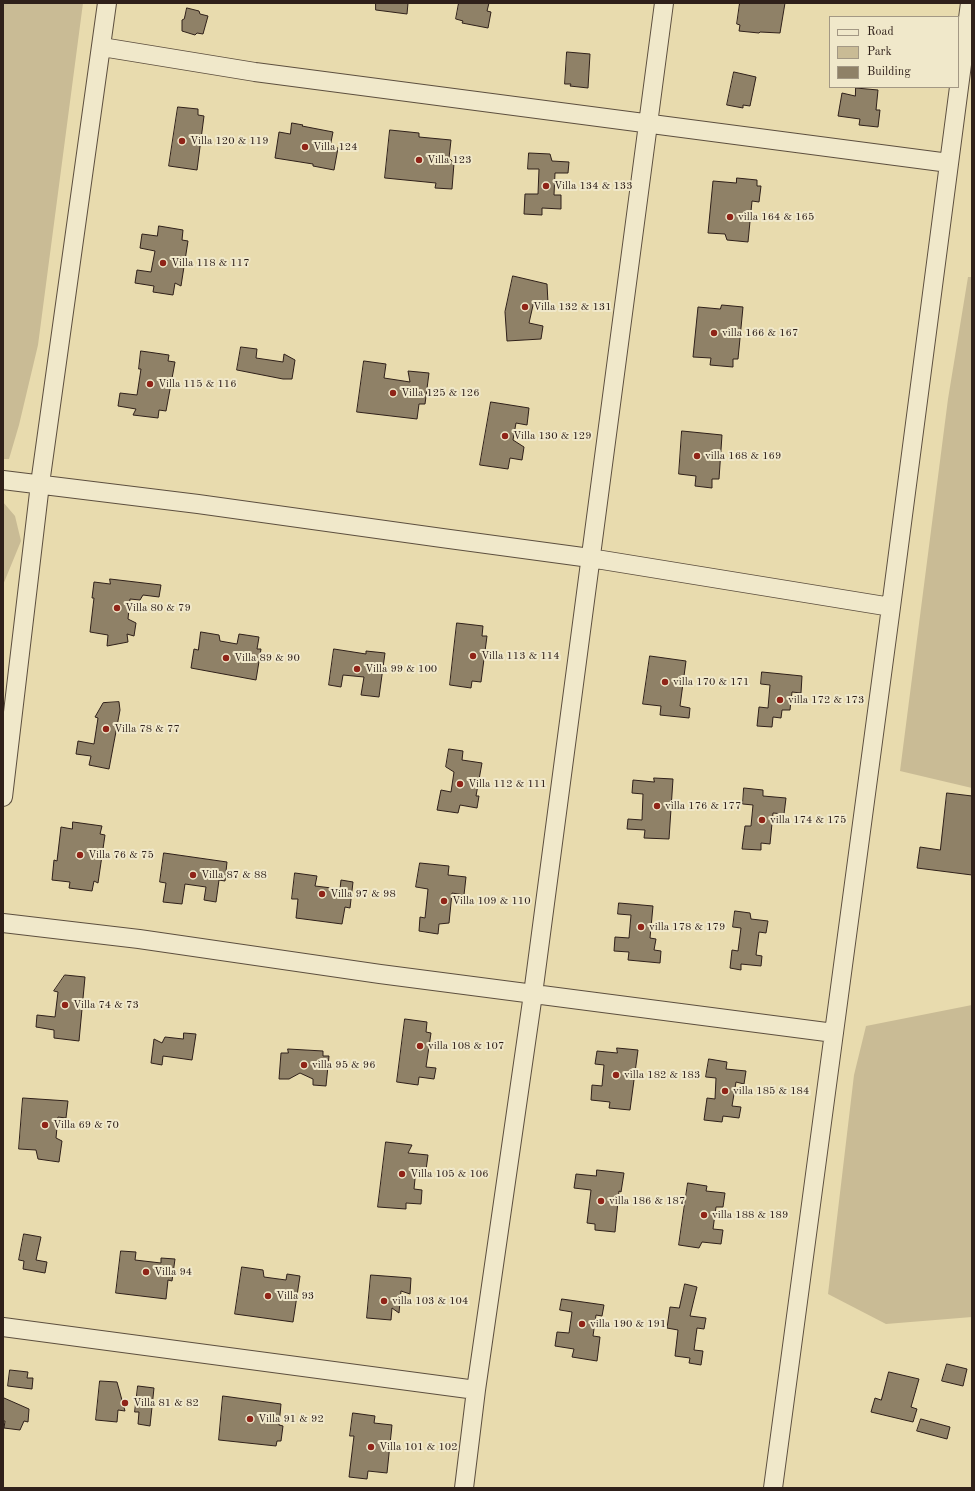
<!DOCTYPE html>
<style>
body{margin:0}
#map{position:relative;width:975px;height:1491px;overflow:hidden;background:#e8dbae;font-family:"Old Standard TT",serif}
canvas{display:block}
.frame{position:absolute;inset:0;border:4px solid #2f201a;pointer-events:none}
.legend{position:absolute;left:829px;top:16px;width:130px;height:72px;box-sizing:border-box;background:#f0e8ca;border:1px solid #a39884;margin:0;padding:5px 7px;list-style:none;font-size:12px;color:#2f201a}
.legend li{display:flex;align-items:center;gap:8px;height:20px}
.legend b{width:20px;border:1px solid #a39884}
</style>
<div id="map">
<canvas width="975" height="1491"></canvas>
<div class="frame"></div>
<ul class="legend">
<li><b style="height:5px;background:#f0e8ca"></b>Road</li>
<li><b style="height:11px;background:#c9bb95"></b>Park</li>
<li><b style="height:11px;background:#8f8167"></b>Building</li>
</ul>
</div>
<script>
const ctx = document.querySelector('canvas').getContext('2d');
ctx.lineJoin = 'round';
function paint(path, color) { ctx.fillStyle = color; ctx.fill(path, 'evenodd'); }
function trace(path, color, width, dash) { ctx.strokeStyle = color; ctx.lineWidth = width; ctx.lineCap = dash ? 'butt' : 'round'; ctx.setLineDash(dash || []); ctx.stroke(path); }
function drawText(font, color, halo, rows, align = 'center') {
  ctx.font = font + ' "Old Standard TT",serif'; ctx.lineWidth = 4; ctx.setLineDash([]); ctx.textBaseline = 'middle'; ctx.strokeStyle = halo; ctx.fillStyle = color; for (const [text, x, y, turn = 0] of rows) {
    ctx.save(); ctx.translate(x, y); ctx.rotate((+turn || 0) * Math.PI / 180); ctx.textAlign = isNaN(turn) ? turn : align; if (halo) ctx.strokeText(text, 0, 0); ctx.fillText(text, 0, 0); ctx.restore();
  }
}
paint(new Path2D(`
 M3,3H83L38,345L19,425L9,459H3Z
 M968,277H972V788L900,771L948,399Z
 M3,502L15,516L21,541L3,585Z
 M972,1005V1317L886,1324L828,1294L854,1075L866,1026Z`), '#c9bb95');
const building = new Path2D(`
 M376,3H408L407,14L376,10Z
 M459,3H489L487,11L491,12L488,28L462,23L463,21L456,19Z
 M740,3H785L780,33L760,32L759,33L739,31L740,25L737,24Z
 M187,8L199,11L200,14L208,16L203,34L197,33L195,35L182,31V20L184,19Z
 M567,52L590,54L588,88L570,86L571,84H565Z
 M734,72L756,77L750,106L743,105V108L727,105Z
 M856,88L878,90L876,110H880L878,127L859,125L860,119L838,116L842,93L855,96Z
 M178,107L198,109V115L204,116L197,170L169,166Z
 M292,123L303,125L302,126L333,132L330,147L338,148L334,170L313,166V164L275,158L279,132L290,134Z
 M390,130L419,133V137L451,140L449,158L454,163L452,189L435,188L436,183L385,178Z
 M529,153L550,154L552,161L569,162L568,173H555L554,195H561V209L542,208V215L524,214L525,194H538L539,169H528Z
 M737,178L757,180V186H761L759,202L752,201L748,242L727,240L725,234L708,233L713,181L736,183Z
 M159,226L183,230L182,240L188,241L181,286L175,283L173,295L153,292L154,286L135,283L137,270L151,272L155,251L140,248L142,234L157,236Z
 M513,276L547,284L548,303L534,301L529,323L543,326L541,339L507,341L505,312Z
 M722,305L743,307L738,359H733V367L710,365L711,358L693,357L698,307L720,309Z
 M241,347L257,349L256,358L283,362L284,354L295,360L292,379H283L237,370Z
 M141,351L169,355L168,361L175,362L166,411L159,410L158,418L133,415L136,409L118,406L120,393L137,395L141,369H139Z
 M364,361L386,364L384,378L410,382L408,371L429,373L425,404H419L417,419L357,412Z
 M491,402L529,408L527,425L516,423L513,440L524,447L522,460L510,458L508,469L480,465Z
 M682,431L722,435L719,479H712V488L695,486L696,476L679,474Z
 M110,579L161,585L159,597L143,595L140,600L130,599L128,619L136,623L134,636L127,634L128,642L107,646L108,635L90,632L94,598H92L94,582L110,584Z
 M457,623L483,626L482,636H487L481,682L472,681L471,688L450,685Z
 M201,632L219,635L220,641L237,644L239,634L259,637L257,649H261L256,680L191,668L194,649L198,650Z
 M334,649L366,654V651L385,653L379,697L361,695L364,677L343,675L341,687L329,685Z
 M650,656L686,661L680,706L690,708L689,718L660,715L661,706L643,704Z
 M762,672L802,676L801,693L792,692L790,710H782L781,718L773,717L772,727L757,726L759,707L768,708L770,685L761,684Z
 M119,702L120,710L109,769L89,765L91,756L76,754L78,741L94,744L98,718L95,717L103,703Z
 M449,749L463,751L462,760L482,763L476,796H479L477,808L460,805L458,813L437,810L441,790L451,792L454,772L446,767Z
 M654,778L673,779L669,839L644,838L645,830L627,829L628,819L642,820L643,794L632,793L633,780L654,782Z
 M744,788L763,790V796L786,798L784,814L773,813L770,844L761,843V850L742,849L745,826H751L753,805L743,804Z
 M947,793L972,796V875L917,868L920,847L940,850Z
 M73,822L102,826L100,834L105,835L98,883L94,881L92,891L69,888L70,882L52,880L54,860L57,861L61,827L72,829Z
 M164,853L227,862L225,881L219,880L216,902L204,900L206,887L185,884L182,904L163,902L166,883L160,882Z
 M420,863L449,866L448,875L466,877L464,895L452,893L449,923L439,924L438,934L419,931L420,917L425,918L428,889L416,887Z
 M295,873L317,876L315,886L340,889L341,880L353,882L350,908L345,907L342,924L296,918L298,899H292Z
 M619,903L653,906L650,938L656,939L654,950L661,951L660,963L628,960L629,952L614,951L615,937L629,938L631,915L618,914Z
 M735,911L750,913L751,919L768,921L766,933L759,932L756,955L762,956L761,966L741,964V970L730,968L732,950L738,951L741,928L733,927Z
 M65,975L85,977L79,1041L54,1038V1030L36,1027L37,1015L55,1017L58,992L54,991Z
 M405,1019L427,1022L426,1032L431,1033L426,1067L436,1068L434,1079L419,1077L418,1085L397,1082Z
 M184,1033L196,1034L192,1060L163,1056L162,1065L151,1063L154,1039L162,1043L165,1037L183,1039Z
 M617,1048L638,1050L630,1110L609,1108L610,1102L591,1100L592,1085L602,1086L604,1065L595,1064L597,1051L617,1053Z
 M288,1049L323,1051V1056H329L326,1086L313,1085V1079L300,1073L289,1079H279L281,1053H288Z
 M709,1059L727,1062L726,1069L746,1071L744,1084L736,1082L732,1106L741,1107L739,1118L723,1116L722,1122L704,1120L707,1098L715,1099L716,1078L706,1077Z
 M23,1098L68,1101L66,1118L58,1117L56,1138L62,1141L59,1162L38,1159L36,1150L19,1149Z
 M386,1142L412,1145L408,1153L428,1155L426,1170L416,1169L414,1189L422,1190L421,1204L406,1203V1209L378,1207Z
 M597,1170L624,1173L621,1192L619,1191L615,1232L595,1230V1224L587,1223L591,1190L574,1188L576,1174L596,1176Z
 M688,1183L707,1186L706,1191L725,1193L723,1207H716L713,1229L723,1230L721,1244L702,1242L699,1248L679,1245Z
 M24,1234L41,1237L36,1260L47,1262L45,1273L23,1269L24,1261L19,1260Z
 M121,1251L136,1252L135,1260L161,1263V1258L175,1259L172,1281L168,1280L166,1299L116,1293Z
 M242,1267L263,1270L264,1277L286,1280L287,1274L300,1276L293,1322L235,1314Z
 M371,1275L411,1278L410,1294L401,1291L399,1313L392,1308L391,1320L367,1318Z
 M685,1284L697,1287L690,1316L706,1318L704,1329L697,1328L694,1350L703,1351L701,1365L689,1363L690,1358L675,1356L678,1330L667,1328L670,1307L679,1308Z
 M562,1299L604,1305L602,1316L596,1315L593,1336L600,1337L597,1361L572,1357L574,1349L555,1346L557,1332L569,1333L572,1312L560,1310Z
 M947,1364L967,1369L963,1386L942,1381Z
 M10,1370L28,1372L27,1378H33L32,1389L8,1386Z
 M889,1372L919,1379L911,1407L917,1409L913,1422L871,1412L875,1398L881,1400Z
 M100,1381L117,1382L125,1411L118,1410L117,1422L96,1420Z
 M138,1386L154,1388L150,1426L138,1424L139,1412H135Z
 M223,1396L281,1404L279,1425L283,1426L281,1441H277L276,1446L219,1440Z
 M4,1398L29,1409L28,1422L24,1421L20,1430L4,1428L5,1421H3Z
 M353,1413L375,1416L374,1423L392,1425L387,1473L368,1471L367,1479L349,1477L354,1436H350Z
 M921,1419L950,1427L947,1439L917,1431Z`);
paint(building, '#8f8167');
trace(building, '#2f201a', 1);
const minor = new Path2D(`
 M102,47L255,72L949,163
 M3,480L198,504L442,538L590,558L891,607
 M3,797L40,484L107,3
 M3,923L139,939L380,974L834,1033
 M3,1327L476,1390
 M464,1488L476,1390L533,994L664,3
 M773,1488L891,607L970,3`);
trace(minor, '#5d4f3f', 20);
trace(minor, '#f0e8ca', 18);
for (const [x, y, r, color] of [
 [182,141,4,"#8f2418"],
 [305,147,4,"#8f2418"],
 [419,160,4,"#8f2418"],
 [546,186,4,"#8f2418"],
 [730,217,4,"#8f2418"],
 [163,263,4,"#8f2418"],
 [525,307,4,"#8f2418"],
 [714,333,4,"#8f2418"],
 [150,384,4,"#8f2418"],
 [393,393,4,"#8f2418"],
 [505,436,4,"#8f2418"],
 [697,456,4,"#8f2418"],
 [117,608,4,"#8f2418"],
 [473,656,4,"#8f2418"],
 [226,658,4,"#8f2418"],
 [357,669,4,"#8f2418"],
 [665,682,4,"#8f2418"],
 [780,700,4,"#8f2418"],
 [106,729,4,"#8f2418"],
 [460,784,4,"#8f2418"],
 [657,806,4,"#8f2418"],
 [762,820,4,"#8f2418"],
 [80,855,4,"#8f2418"],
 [193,875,4,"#8f2418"],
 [322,894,4,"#8f2418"],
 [444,901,4,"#8f2418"],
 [641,927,4,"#8f2418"],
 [65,1005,4,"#8f2418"],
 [420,1046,4,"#8f2418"],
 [304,1065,4,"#8f2418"],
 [616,1075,4,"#8f2418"],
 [725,1091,4,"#8f2418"],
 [45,1125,4,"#8f2418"],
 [402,1174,4,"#8f2418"],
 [601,1201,4,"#8f2418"],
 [704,1215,4,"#8f2418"],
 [146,1272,4,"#8f2418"],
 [268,1296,4,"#8f2418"],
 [384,1301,4,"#8f2418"],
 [582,1324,4,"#8f2418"],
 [125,1403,4,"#8f2418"],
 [250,1419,4,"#8f2418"],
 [371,1447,4,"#8f2418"]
]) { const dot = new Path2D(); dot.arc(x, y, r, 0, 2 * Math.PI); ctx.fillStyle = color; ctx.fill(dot); trace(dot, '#f0e8ca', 1.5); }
drawText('11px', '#2f201a', '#f0e8ca', [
 ["Villa 120 & 119",190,141],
 ["Villa 124",313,147],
 ["Villa 123",427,160],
 ["Villa 134 & 133",554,186],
 ["villa 164 & 165",738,217],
 ["Villa 118 & 117",171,263],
 ["Villa 132 & 131",533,307],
 ["villa 166 & 167",722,333],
 ["Villa 115 & 116",158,384],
 ["Villa 125 & 126",401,393],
 ["Villa 130 & 129",513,436],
 ["villa 168 & 169",705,456],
 ["Villa 80 & 79",125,608],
 ["Villa 113 & 114",481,656],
 ["Villa 89 & 90",234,658],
 ["Villa 99 & 100",365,669],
 ["villa 170 & 171",673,682],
 ["villa 172 & 173",788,700],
 ["Villa 78 & 77",114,729],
 ["Villa 112 & 111",468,784],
 ["villa 176 & 177",665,806],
 ["villa 174 & 175",770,820],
 ["Villa 76 & 75",88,855],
 ["Villa 87 & 88",201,875],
 ["Villa 97 & 98",330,894],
 ["Villa 109 & 110",452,901],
 ["villa 178 & 179",649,927],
 ["Villa 74 & 73",73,1005],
 ["villa 108 & 107",428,1046],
 ["villa 95 & 96",312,1065],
 ["villa 182 & 183",624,1075],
 ["villa 185 & 184",733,1091],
 ["Villa 69 & 70",53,1125],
 ["Villa 105 & 106",410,1174],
 ["villa 186 & 187",609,1201],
 ["villa 188 & 189",712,1215],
 ["Villa 94",154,1272],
 ["Villa 93",276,1296],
 ["villa 103 & 104",392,1301],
 ["villa 190 & 191",590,1324],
 ["Villa 81 & 82",133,1403],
 ["Villa 91 & 92",258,1419],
 ["Villa 101 & 102",379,1447]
], 'left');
</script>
